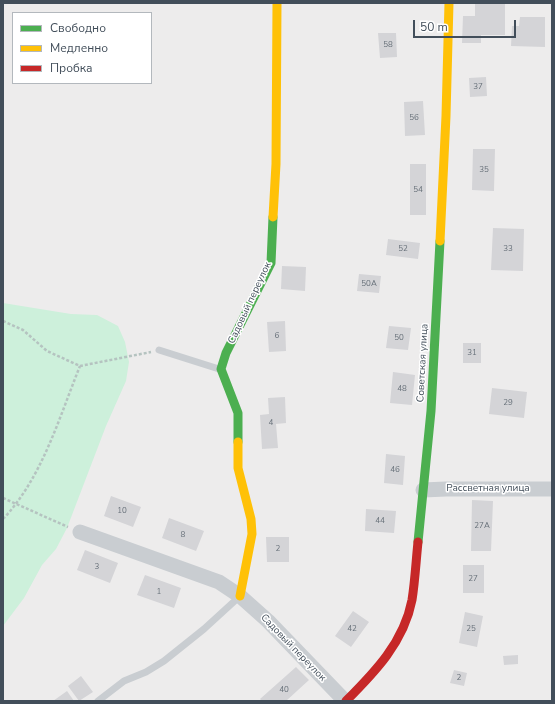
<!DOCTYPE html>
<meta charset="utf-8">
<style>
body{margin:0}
#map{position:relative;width:555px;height:704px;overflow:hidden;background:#edecec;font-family:"Nunito Sans",sans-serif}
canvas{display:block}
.frame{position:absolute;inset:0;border:4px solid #424e5a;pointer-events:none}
.legend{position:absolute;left:12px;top:12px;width:140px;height:72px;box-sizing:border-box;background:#fff;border:1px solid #b3b8bd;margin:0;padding:5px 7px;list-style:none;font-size:12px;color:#424e5a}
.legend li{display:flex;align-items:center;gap:8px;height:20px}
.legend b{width:20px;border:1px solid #b3b8bd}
.scale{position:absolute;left:413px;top:20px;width:103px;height:18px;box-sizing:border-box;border:2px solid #424e5a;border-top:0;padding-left:5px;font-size:12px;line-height:14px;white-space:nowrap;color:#424e5a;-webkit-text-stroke:3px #fff;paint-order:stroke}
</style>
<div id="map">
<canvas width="555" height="704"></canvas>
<div class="frame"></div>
<ul class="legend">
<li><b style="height:5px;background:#4caf50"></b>Свободно</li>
<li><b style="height:5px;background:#ffc107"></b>Медленно</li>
<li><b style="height:5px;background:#c62828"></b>Пробка</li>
</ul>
<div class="scale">50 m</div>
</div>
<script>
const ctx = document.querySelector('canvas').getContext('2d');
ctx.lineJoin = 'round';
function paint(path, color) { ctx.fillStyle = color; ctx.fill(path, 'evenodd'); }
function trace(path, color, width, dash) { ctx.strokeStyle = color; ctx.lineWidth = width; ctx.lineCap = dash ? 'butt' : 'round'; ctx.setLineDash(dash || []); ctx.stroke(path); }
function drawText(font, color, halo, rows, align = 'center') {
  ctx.font = font + ' "Nunito Sans",sans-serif'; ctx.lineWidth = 3; ctx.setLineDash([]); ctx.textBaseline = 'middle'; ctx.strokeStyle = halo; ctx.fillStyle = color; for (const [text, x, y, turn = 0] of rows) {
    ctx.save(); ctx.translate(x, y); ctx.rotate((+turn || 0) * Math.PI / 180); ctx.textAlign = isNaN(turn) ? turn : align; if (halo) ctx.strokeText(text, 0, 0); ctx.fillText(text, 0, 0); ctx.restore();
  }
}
paint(new Path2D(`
 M3,303L71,314L97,315L118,326L125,342L129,362L126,381L106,426L67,528L56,549L42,565L24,598L3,626Z`), '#cdf0db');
paint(new Path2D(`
 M475,3L505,4V35H481V43H462L463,16H475Z
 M520,17H545V47L511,46L512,26H519Z
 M378,33H396L397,57L380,58Z
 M486,77L487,96L470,97L469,78Z
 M423,101L425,135L405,136L404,102Z
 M473,149H495L494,191L472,190Z
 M410,164H426V215H410Z
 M493,228L524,229L523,271L491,270Z
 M388,239L420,243L418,259L386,255Z
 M282,266L306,267L305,291L281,289Z
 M359,274L381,276L379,293L357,291Z
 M285,321L286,351L269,352L267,322Z
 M389,326L411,328L408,350L386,348Z
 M463,343H481V363H463Z
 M393,372L415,375L412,405L390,403Z
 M492,388L527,392L524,418L489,414Z
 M285,397L286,423L276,424L278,448L262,449L260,415L269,414L268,398Z
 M386,454L405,456L403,485L384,483Z
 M111,496L141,507L133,527L104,516Z
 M472,500L493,501L491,551H471Z
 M366,509L396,511L394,533L365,531Z
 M169,518L204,531L196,551L162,538Z
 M266,537H289V562H267Z
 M85,550L118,563L110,583L77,570Z
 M463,565H484V593H463Z
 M145,575L181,588L174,608L137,595Z
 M353,611L369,622L351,647L335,636Z
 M465,612L483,616L477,647L459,643Z
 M518,655V664L504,665L503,656Z
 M296,667L309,680L286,701H262L260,699Z
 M454,670L467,673L464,686L450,683Z
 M81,676L93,692L79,701L68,686Z
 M67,691L74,701H53Z`), '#d4d4d7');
trace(new Path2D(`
 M3,321L23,330L47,351L80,366L151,352
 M3,498L68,527
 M3,519C42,478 59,418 80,366`), '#b5c3c0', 2.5, [3, 2]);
trace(new Path2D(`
 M159,350L219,369
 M98,701L124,681L146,672L164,661L204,629L239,597`), '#c9cdd1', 7);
trace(new Path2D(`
 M423,490L446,489H552
 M80,532L219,582L240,596L268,621L345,701`), '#c9cdd1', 15);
trace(new Path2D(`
 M238,442V413L221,369L226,353L271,263L273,217
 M418,542L431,411L440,241`), '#4caf50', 9);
trace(new Path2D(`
 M273,217L276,164L277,3
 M440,241L446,116L449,3
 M238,442V468L251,519L252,534L240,596`), '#ffc107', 9);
trace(new Path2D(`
 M346,701C375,672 404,642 412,600C415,581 416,561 418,542`), '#c62828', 9);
drawText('8px', '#68717a', null, [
 ["58",388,45],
 ["37",478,87],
 ["56",414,118],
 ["35",484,170],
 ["54",418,190],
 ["52",403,249],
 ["33",508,249],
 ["50А",369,284],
 ["6",277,336],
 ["50",399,338],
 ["31",472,353],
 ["48",402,389],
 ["29",508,403],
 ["4",271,423],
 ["46",395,470],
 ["10",122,511],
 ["44",380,521],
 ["27А",482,526],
 ["8",183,535],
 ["2",278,549],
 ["3",97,567],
 ["27",473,579],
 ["1",159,592],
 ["42",352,629],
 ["25",471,629],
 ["2",459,678],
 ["40",284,690]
]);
drawText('10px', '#424e5a', '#fff', [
 ["Садовый переулок",250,303,-65],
 ["Советская улица",423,363,-87],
 ["Рассветная улица",488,489],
 ["Садовый переулок",293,648,46]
]);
</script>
